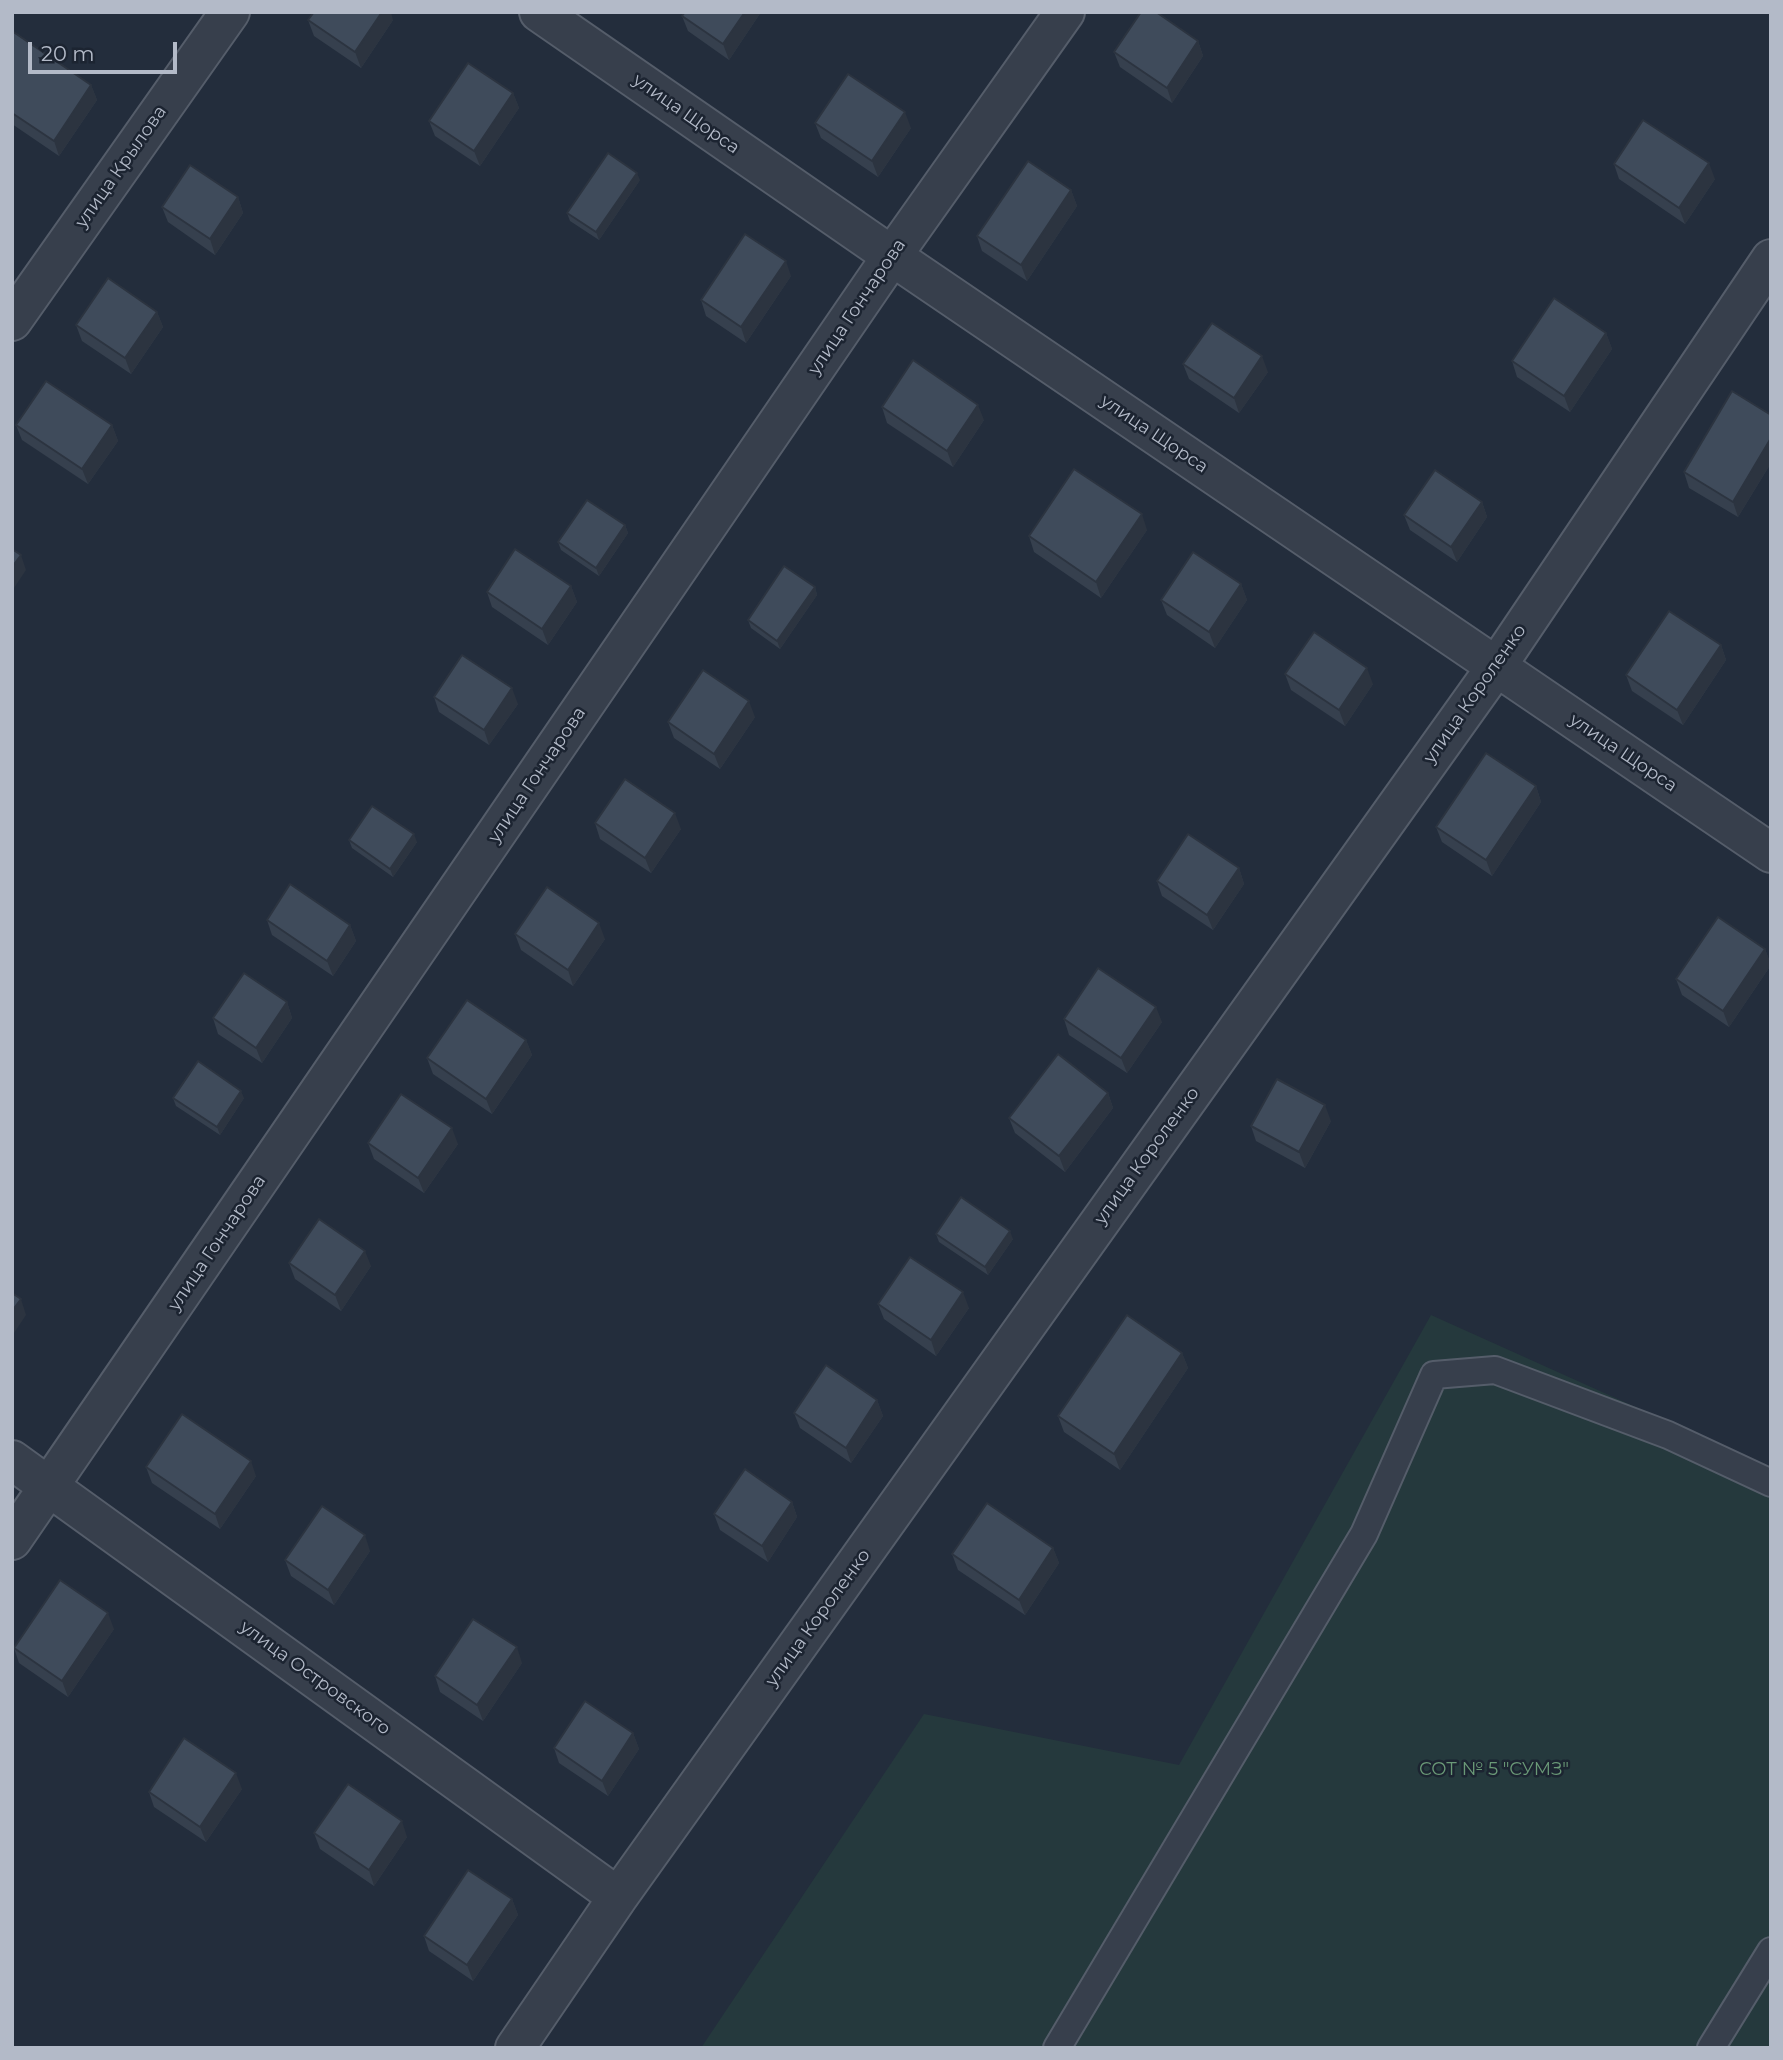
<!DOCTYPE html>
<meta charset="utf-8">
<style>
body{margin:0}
#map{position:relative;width:1783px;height:2060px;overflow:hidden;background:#232d3c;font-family:Montserrat,sans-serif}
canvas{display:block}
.frame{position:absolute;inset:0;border:14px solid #b3bac8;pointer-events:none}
.scale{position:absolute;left:28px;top:42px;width:149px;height:32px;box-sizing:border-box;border:4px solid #b3bac8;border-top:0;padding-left:9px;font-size:21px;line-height:24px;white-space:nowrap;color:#b3bac8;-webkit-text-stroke:5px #1c2431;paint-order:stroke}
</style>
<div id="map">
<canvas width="1783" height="2060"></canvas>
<div class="frame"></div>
<div class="scale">20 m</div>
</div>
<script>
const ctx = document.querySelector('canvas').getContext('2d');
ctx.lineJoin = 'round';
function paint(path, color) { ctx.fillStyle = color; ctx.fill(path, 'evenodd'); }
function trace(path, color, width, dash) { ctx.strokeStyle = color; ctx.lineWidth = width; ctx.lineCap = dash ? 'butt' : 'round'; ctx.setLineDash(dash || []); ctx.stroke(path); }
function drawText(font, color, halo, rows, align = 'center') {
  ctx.font = font + ' Montserrat,sans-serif'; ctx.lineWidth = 5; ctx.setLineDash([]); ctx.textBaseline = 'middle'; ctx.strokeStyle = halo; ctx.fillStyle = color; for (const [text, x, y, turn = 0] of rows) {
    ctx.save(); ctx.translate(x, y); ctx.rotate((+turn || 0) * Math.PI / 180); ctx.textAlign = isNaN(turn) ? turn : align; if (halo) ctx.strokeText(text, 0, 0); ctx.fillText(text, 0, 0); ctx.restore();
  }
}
paint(new Path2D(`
 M1431,1315L1771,1468V2048H701L924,1714L1179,1765Z`), '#25393d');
const lane = new Path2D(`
 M1057,2048L1364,1534L1434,1375L1495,1370L1668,1435L1771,1483
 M1711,2048L1771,1951`);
const street = new Path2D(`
 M539,12L892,256L1771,853
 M12,321L230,12
 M12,1460L618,1897
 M12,1540L892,256L1065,12
 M515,2048L618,1897L1496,667L1771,259`);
trace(lane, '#555d6a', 30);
trace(street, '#555d6a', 42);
trace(lane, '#373f4c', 26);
trace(street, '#373f4c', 38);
paint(new Path2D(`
 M761,12L729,60L688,31L682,16Z
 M308,20H393L361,68L314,36Z
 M12,31L91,85L97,100L59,156L12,124Z
 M1198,41L1203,56L1172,103L1120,67L1114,52Z
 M513,93L519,108L480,166L435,136L429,121Z
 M815,123L911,128L878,177L821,138Z
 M1614,164L1715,179L1685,224L1619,179Z
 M640,180L599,240L570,221L567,213Z
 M1071,190L1077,206L1027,281L982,251L977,236Z
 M238,197L243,213L215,255L168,222L162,207Z
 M791,276L746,343L706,316L701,300Z
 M157,312L163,327L131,374L82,341L76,325Z
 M1606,333L1612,349L1570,412L1517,377L1512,361Z
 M1183,364L1268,372L1239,413L1189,379Z
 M882,407L984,420L953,467L887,423Z
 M1771,415V463L1738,517L1689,488L1684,472Z
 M16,425H112L118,441L88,484L22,440Z
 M1482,502L1487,517L1457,562L1410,530L1404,515Z
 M625,525L628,533L599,576L561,550L558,542Z
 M1147,530L1101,598L1034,552L1029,536Z
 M1241,584L1247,600L1215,648L1167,615L1161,600Z
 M571,586L577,602L548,645L492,607L487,592Z
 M815,587L817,595L780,649L751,628L748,620Z
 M1721,645L1726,660L1683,725L1632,691L1626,675Z
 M1285,674L1373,684L1345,726L1291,690Z
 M434,697L518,704L489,745L439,712Z
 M755,717L720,769L674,738L668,722Z
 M1536,786L1541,802L1492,876L1442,842L1436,827Z
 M595,823L681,829L651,873L600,839Z
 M349,840L417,842L393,877L352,848Z
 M1239,868L1244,884L1213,930L1162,896L1157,881Z
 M267,920L350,925L356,941L333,976L272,935Z
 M515,934L605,939L573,986L521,950Z
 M1765,949L1771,965L1729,1027L1682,995L1676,979Z
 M287,1002L292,1018L262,1063L218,1034L213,1018Z
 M1064,1019L1162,1022L1127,1073L1069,1035Z
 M526,1040L532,1055L492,1114L433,1074L427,1058Z
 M1108,1093L1113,1108L1065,1172L1015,1133L1009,1118Z
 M173,1098H244L220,1135L176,1106Z
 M1331,1121L1305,1168L1256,1141L1251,1126Z
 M368,1143L458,1144L424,1193L374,1159Z
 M936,1234L1013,1239L988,1275L939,1242Z
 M289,1263L371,1266L341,1311L295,1279Z
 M878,1304L969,1308L936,1356L884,1319Z
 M1182,1353L1188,1368L1120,1470L1064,1432L1058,1416Z
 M877,1400L883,1416L851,1463L800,1428L794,1413Z
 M146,1467L256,1476L220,1529L152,1483Z
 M792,1502L797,1517L768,1562L720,1530L714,1514Z
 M1053,1548L1059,1563L1025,1615L958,1570L952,1554Z
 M370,1551L334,1605L291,1576L285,1560Z
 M114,1629L68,1697L19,1663L14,1648Z
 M522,1663L483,1721L440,1692L435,1676Z
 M633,1733L639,1749L608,1796L559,1763L554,1748Z
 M242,1789L206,1842L154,1807L149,1792Z
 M314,1833L407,1837L374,1886L320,1849Z
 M512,1899L518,1915L473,1981L429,1951L424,1936Z`), '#36404e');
paint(new Path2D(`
 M382,12H391L393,20L361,68L355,52Z
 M745,12H761L729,60L723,44Z
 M1198,41L1203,56L1172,103L1167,88Z
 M91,85L97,100L59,156L54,141Z
 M513,93L519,108L480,166L474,151Z
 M905,112L911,128L878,177L872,161Z
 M1709,163L1715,179L1685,224L1679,208Z
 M637,173L640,180L599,240L596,232Z
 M1071,190L1077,206L1027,281L1021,265Z
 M238,197L243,213L215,255L210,239Z
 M786,261L791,276L746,343L741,327Z
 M157,312L163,327L131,374L125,358Z
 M1606,333L1612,349L1570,412L1564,396Z
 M1262,356L1268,372L1239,413L1234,398Z
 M978,405L984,420L953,467L947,451Z
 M112,425L118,441L88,484L82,469Z
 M1771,438V463L1738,517L1733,502Z
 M1482,502L1487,517L1457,562L1451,547Z
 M1142,514L1147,530L1101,598L1096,582Z
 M625,525L628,533L599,576L596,568Z
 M21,555L26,570L12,591V567Z
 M1241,584L1247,600L1215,648L1209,632Z
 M571,586L577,602L548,645L542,629Z
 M815,587L817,595L780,649L777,641Z
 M1721,645L1726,660L1683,725L1677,710Z
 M1367,668L1373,684L1345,726L1339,710Z
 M512,688L518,704L489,745L484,730Z
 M749,701L755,717L720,769L714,754Z
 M1536,786L1541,802L1492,876L1486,860Z
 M675,813L681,829L651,873L645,858Z
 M414,834L417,842L393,877L390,869Z
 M1239,868L1244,884L1213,930L1207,915Z
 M599,923L605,939L573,986L568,970Z
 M350,925L356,941L333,976L327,961Z
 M1765,949L1771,965L1729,1027L1723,1011Z
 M287,1002L292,1018L262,1063L256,1048Z
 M1156,1007L1162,1022L1127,1073L1121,1058Z
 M526,1040L532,1055L492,1114L486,1099Z
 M241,1091L244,1098L220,1135L217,1127Z
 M1108,1093L1113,1108L1065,1172L1059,1156Z
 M1325,1105L1331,1121L1305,1168L1299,1152Z
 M452,1128L458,1144L424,1193L418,1178Z
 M1010,1231L1013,1239L988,1275L985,1267Z
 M365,1251L371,1266L341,1311L335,1295Z
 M963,1292L969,1308L936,1356L931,1340Z
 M21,1299L26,1315L12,1336V1311Z
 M1182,1353L1188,1368L1120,1470L1114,1454Z
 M877,1400L883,1416L851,1463L846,1448Z
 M251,1461L256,1476L220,1529L215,1514Z
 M792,1502L797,1517L768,1562L762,1546Z
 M365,1535L370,1551L334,1605L328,1590Z
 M1053,1548L1059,1563L1025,1615L1019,1600Z
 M108,1613L114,1629L68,1697L62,1681Z
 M517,1647L522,1663L483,1721L477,1705Z
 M633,1733L639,1749L608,1796L602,1781Z
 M236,1773L242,1789L206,1842L200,1827Z
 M402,1821L407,1837L374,1886L369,1870Z
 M512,1899L518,1915L473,1981L467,1965Z`), '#2c3440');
const building = new Path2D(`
 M314,12H382L355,52L308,20Z
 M685,12H745L723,44L682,16Z
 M1141,12H1156L1198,41L1167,88L1114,52Z
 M12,31L91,85L54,141L12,113Z
 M468,63L513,93L474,151L429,121Z
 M848,74L905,112L872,161L815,123Z
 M1643,120L1709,163L1679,208L1614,164Z
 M608,153L637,173L596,232L567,213Z
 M1028,161L1071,190L1021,265L977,236Z
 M190,165L238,197L210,239L162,207Z
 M745,234L786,261L741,327L701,300Z
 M108,278L157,312L125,358L76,325Z
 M1554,298L1606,333L1564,396L1512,361Z
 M1212,323L1262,356L1234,398L1183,364Z
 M913,360L978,405L947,451L882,407Z
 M46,381L112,425L82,469L16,425Z
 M1732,391L1771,415V438L1733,502L1684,472Z
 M1074,469L1142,514L1096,582L1029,536Z
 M1435,470L1482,502L1451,547L1404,515Z
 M587,500L625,525L596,568L558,542Z
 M12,549L21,555L12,567Z
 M515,549L571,586L542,629L487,592Z
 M1193,552L1241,584L1209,632L1161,600Z
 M784,566L815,587L777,641L748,620Z
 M1669,611L1721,645L1677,710L1626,675Z
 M1314,632L1367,668L1339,710L1285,674Z
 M462,655L512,688L484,730L434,697Z
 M703,670L749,701L714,754L668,722Z
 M1486,753L1536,786L1486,860L1436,827Z
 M625,779L675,813L645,858L595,823Z
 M372,806L414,834L390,869L349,840Z
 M1188,834L1239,868L1207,915L1157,881Z
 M290,884L350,925L327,961L267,920Z
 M547,887L599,923L568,970L515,934Z
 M1718,917L1765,949L1723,1011L1676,979Z
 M1098,968L1156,1007L1121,1058L1064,1019Z
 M244,973L287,1002L256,1048L213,1018Z
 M467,1000L526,1040L486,1099L427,1058Z
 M1058,1054L1108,1093L1059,1156L1009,1118Z
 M198,1061L241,1091L217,1127L173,1098Z
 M1277,1079L1325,1105L1299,1152L1251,1126Z
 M401,1094L452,1128L418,1178L368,1143Z
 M961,1197L1010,1231L985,1267L936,1234Z
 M319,1219L365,1251L335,1295L289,1263Z
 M910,1257L963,1292L931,1340L878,1304Z
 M12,1293L21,1299L12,1311Z
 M1127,1315L1182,1353L1114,1454L1058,1416Z
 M826,1365L877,1400L846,1448L794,1413Z
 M182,1414L251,1461L215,1514L146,1467Z
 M745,1469L792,1502L762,1546L714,1514Z
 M987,1503L1053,1548L1019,1600L952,1554Z
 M322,1506L365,1535L328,1590L285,1560Z
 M60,1580L108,1613L62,1681L14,1648Z
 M473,1619L517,1647L477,1705L435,1676Z
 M585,1701L633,1733L602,1781L554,1748Z
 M184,1738L236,1773L200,1827L149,1792Z
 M348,1784L402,1821L369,1870L314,1833Z
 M468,1870L512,1899L467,1965L424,1936Z`);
paint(building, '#3f4b5b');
trace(building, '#2c3440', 2);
drawText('18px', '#b3bac8', '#1c2431', [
 ["улица Щорса",686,114,35],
 ["улица Крылова",121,167,-55],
 ["улица Гончарова",857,307,-56],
 ["улица Щорса",1154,434,34],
 ["улица Короленко",1475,694,-55],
 ["улица Щорса",1623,753,34],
 ["улица Гончарова",537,775,-56],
 ["улица Короленко",1147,1156,-54],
 ["улица Гончарова",217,1243,-56],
 ["улица Короленко",818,1618,-54],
 ["улица Островского",315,1678,36]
]);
drawText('18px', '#6a9977', '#1c2431', [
 ["СОТ № 5 \"СУМЗ\"",1494,1770]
]);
</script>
